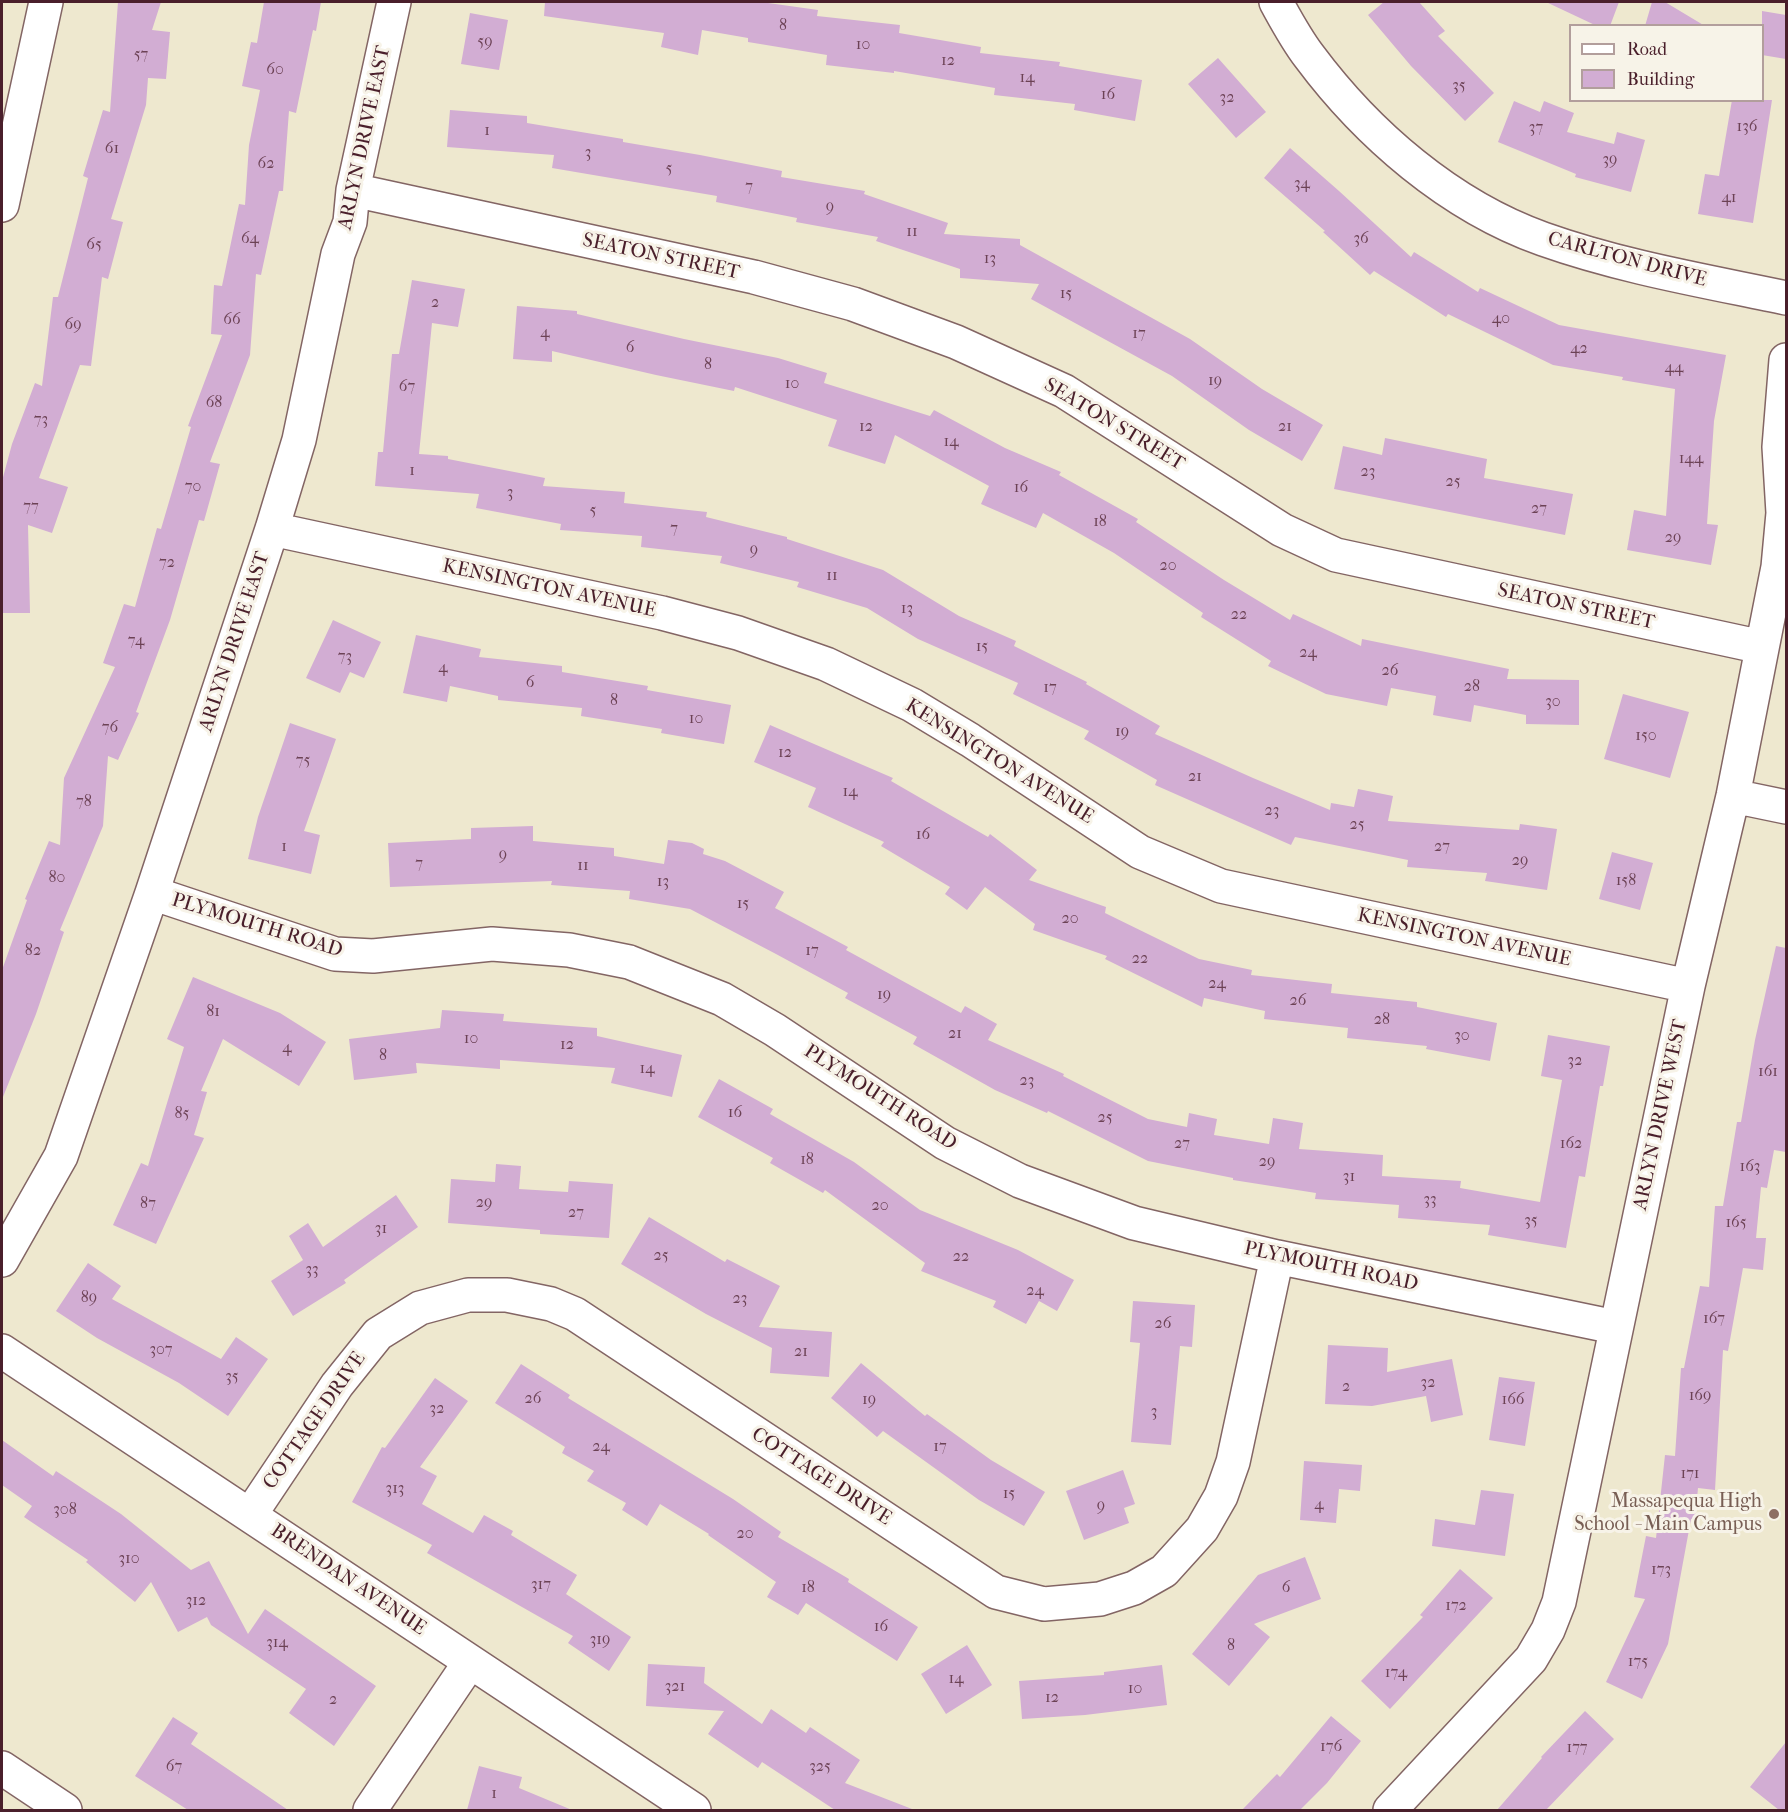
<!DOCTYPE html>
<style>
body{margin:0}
#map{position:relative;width:1788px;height:1812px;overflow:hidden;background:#eee8cf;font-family:"IM FELL French Canon",serif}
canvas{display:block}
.frame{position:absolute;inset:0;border:3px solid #4a1f2b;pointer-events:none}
.legend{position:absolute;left:1569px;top:24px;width:195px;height:78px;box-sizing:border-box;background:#f7f3e8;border:2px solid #b29e9c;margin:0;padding:8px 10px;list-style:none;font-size:18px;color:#4a1f2b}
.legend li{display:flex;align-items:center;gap:12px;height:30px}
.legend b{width:30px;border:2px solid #b29e9c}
</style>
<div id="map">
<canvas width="1788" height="1812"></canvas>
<div class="frame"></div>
<ul class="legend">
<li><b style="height:8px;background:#fff"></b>Road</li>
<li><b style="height:16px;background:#d2add3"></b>Building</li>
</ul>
</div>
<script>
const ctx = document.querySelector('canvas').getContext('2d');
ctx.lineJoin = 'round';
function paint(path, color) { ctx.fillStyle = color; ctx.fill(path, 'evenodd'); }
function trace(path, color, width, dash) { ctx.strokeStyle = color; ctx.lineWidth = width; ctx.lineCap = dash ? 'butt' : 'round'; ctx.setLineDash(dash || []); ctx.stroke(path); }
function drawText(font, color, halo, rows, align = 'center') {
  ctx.font = font + ' "IM FELL French Canon",serif'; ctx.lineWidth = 6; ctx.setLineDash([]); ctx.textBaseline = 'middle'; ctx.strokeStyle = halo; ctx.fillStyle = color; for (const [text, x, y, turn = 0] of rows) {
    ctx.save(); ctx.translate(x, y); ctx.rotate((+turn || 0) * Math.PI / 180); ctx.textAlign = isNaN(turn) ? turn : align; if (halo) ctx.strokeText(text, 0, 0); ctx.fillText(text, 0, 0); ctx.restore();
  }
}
paint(new Path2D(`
 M118,2H161L152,30L170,32L166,79L148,78L146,105L111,219L123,222L108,279L102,277L91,366L80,365L39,478L68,487L52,533L28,525L30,613H2V481L12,444L35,383L42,386L53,297H58L88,178L83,176L103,110L110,112Z
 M264,2H321L316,31L313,30L296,113L289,111L283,191H279L261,275L256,274L250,355L210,462L220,464L204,521L199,520L170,620L136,712L139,713L118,760L108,756L103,826L60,930L64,932L36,1014L3,1097H2V970L27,900L25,899L49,841L60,845L64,778L115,667L103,663L124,604L135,607L157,528L161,529L191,427L188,426L222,335L211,334L214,285L222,286L239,204L245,205L249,145L260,90L242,86L251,42L257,43Z
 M545,2H761L818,10L817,16L900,25L899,33L981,47L980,53L1060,62L1059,66L1142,80L1135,121L1074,110L1075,104L994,95L995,88L894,71V73L826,65L827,55L748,42V38L702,30L698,55L661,47L664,33L544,16Z
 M1384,2H1419L1445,31L1438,36L1494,93L1465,121L1411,66L1368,15Z
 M1546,2H1619L1610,26H1597Z
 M1652,2H1665L1705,26H1645Z
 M1762,11L1786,15V59L1762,55Z
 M470,13L508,20L499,70L461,64Z
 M1218,58L1266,112L1236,138L1188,84Z
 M1732,100H1772L1753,223L1698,214L1705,174L1719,176Z
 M1514,101L1540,112L1544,101L1574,113L1567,132L1614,144L1617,132L1645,140L1631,192L1575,177L1576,174L1498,142Z
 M450,110L527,116V123L623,139V142L700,155L782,171L781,177L865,191L864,194L948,223L944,234L1020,239V245L1190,339L1262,389L1323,425L1302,461L1249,430L1172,376L1031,299L1039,284L960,278V269L876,241L878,237L796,222L797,218L716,202L717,196L552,168L554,155L447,147Z
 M1290,148L1339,191L1411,257L1414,252L1478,292L1480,288L1559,325L1726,355L1714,421L1707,524L1718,525L1711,565L1627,550L1634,510L1666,516L1675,389L1622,380L1623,377L1553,365L1448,314L1446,317L1374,271L1370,275L1323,232L1325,231L1264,178Z
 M412,280L465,289L458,327L432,323L419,454L448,456V459L545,478L543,486L625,492L624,503L707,512L706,517L787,537V539L883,570L959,616L1016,641L1014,646L1087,682L1086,684L1160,726L1155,734L1253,778L1330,810L1331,803L1354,807L1358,789L1393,796L1388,821L1519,830L1520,824L1557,829L1547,890L1485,881L1487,873L1407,867L1408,860L1295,837L1291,845L1155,785L1157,780L1084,739L1089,731L1013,694L1018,683L918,639L867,608L797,587L799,582L720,563L722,556L641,547L642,536L560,530L561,524L476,508L479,494L375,486L378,452H383L392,354H399Z
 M517,306L577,311V314L684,339L778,358L827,373L824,383L930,416L934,410L1005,448L1061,472L1059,475L1138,519L1136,522L1224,580L1290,620L1293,614L1361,646L1362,639L1509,669L1507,679L1579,680V725L1526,724V715L1474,705L1471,722L1433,715L1436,696L1391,688L1387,706L1326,694L1268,666L1271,661L1201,617L1203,613L1114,553L1043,513L1036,528L981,504L989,486L895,435L885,464L828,446L837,420L735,387L734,391L656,375L552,351V362L513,359Z
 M1385,438L1487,459L1484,478L1573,494L1565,535L1334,489L1343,446L1382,455Z
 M333,620L381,642L364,678L350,672L340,693L306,678Z
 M416,635L481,649L479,657L562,666V672L648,686L647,690L731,705L724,744L661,733L662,729L581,716L582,708L498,700V696L450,686L447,702L403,693Z
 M1623,694L1689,712L1670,778L1604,759Z
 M290,723L336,739L304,831L320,835L311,874L248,859L258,817Z
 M770,725L893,778L891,781L988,837L990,834L1037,870L1029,880L1106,907L1105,913L1199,959L1252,970L1251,975L1332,984L1331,993L1417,1002V1007L1497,1023L1490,1061L1426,1049L1427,1046L1347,1038L1348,1028L1264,1019L1265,1011L1204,998L1202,1007L1105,959L1107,956L1033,930L1035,924L985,887L967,910L945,894L950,887L881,846L884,842L808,807L816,788L754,762Z
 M533,826V841L614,848V856L664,864L668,840L692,843L704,849L703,854L725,861L784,892L775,908L848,947L846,950L961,1013L965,1006L997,1024L988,1040L1064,1074L1063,1076L1148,1119L1187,1127L1189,1113L1217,1119L1214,1135L1269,1144L1273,1118L1303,1123L1299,1149L1383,1155L1382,1176L1461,1181L1460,1188L1540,1202L1562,1080L1541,1076L1548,1035L1610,1046L1603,1086H1600L1585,1177L1579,1176L1566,1248L1488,1235L1490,1225L1398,1218L1399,1205L1315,1199L1316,1193L1233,1180V1178L1148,1161L1048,1111L1047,1113L995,1090L913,1044L917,1037L845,998L848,993L776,954L690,909L629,899L630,891L551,885L552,881L390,887L388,843L471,839V828Z
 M1612,852L1653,863L1640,910L1599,899Z
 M1776,946L1786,948V1152L1774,1150L1767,1188L1761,1187L1756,1238H1766L1763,1270L1743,1268L1728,1351L1723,1350L1715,1490L1698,1488L1695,1519H1691L1668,1644L1642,1699L1606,1682L1645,1599L1634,1597L1646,1536L1656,1538L1665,1455L1675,1456L1681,1368H1684L1700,1286L1709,1287L1715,1206H1723L1737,1122H1741L1755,1040Z
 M193,977L280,1013L326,1042L299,1086L223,1039L201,1091L207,1092L194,1135L204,1138L156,1244L113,1225L141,1163L148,1166L184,1047L167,1039Z
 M442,1010L504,1014L503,1021L597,1028V1036L682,1055L672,1097L611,1083L615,1068L500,1060V1069L416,1063L417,1073L354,1080L349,1039L440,1028Z
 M719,1079L773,1109L770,1114L854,1162L920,1210L1018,1250L1074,1280L1057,1311L1039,1301L1026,1324L993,1307L996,1301L921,1271L925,1263L825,1190L823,1193L770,1163L773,1158L698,1117Z
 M496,1164L521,1166L519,1189L568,1192L569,1181L613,1184L609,1238L540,1234V1230L448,1223L451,1179L495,1182Z
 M396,1195L418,1227L344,1280L346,1283L293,1316L271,1281L303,1260L289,1236L308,1223L323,1247Z
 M649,1217L725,1262L727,1259L780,1286L759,1327L832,1332L829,1377L770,1373L772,1348L706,1314L621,1264Z
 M88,1263L121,1286L112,1299L221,1359L236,1337L268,1359L228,1416L179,1383L97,1338L56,1311Z
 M1133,1301L1195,1305L1192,1347L1180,1346L1171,1445L1131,1442L1140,1343L1130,1342Z
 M1328,1345L1388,1348L1387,1372L1452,1359L1463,1415L1431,1422L1426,1396L1372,1406L1325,1404Z
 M861,1363L925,1416L927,1414L991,1460L1045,1492L1024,1526L979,1500L883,1431L877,1437L831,1398Z
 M521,1364L570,1395L568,1398L733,1499L781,1532L778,1537L849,1579L848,1582L918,1627L897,1661L806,1603L798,1615L767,1597L776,1582L708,1535L709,1534L660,1504L647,1526L622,1510L626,1503L587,1481L594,1471L562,1453L565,1447L495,1403Z
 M1499,1377L1535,1382L1525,1446L1489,1440Z
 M435,1378L468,1401L420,1467L437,1476L422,1504L473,1533L484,1515L513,1531L511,1535L577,1575L566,1594L631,1637L609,1671L568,1643L573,1636L427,1553L432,1545L352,1502L382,1447L385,1448Z
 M2,1440L53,1476L56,1471L121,1514L191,1570L209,1561L248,1634L265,1609L376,1686L334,1746L289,1713L306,1689L211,1625L207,1617L178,1632L151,1582L135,1602L86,1562L88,1560L24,1517L32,1506L2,1485Z
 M1304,1461L1362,1465L1360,1491L1339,1489L1336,1523L1300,1520Z
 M1123,1470L1135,1504L1124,1508L1129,1523L1084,1540L1066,1491Z
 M1481,1490L1514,1494L1505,1556L1432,1546L1435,1519L1475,1525Z
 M1305,1557L1321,1599L1254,1624L1270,1637L1229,1686L1192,1654L1258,1575Z
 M1460,1569L1493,1598L1390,1709L1361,1681L1423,1617L1420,1615Z
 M967,1645L992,1685L946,1714L921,1674Z
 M648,1664L705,1667L704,1683L762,1724L771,1709L806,1733L810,1727L860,1760L845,1783L912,1809V1810H835L762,1762L758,1768L708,1734L724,1711L646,1706Z
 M1162,1665L1167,1705L1085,1715L1022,1719L1019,1681L1104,1675V1672Z
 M1585,1711L1614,1739L1546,1810H1497L1542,1758L1541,1757Z
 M1331,1716L1361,1741L1327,1783L1300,1810H1242L1277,1774L1280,1777Z
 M173,1717L198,1733L191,1744L288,1810H188L135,1776Z
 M1786,1742V1810H1779L1750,1787Z
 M479,1766L522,1777L519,1788L572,1810H467Z`), '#d2add3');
const minor = new Path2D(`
 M1276,2C1286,20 1296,39 1309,56C1367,134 1450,206 1543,239C1622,267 1705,281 1786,298
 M353,190L754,277L853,304L956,342L1064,391L1282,530L1336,555L1762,647
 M2,205L46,2
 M272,529L662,613L738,633L826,664L912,705L970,740L1140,852L1221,886L1688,986
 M1733,796L1786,807
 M152,893L335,954L373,956L492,944L569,950L629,962L722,999L775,1030L945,1143L1020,1181L1134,1223L1277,1257L1615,1327
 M2,1260L61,1156L152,893L272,529L299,440L338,254L350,222L353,190L394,2
 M2,1351L694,1810
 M250,1515L337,1385L378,1334L420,1308L468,1295H507L551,1304L575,1314L996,1592L1044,1604L1100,1599L1134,1588L1164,1571L1202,1529L1221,1496L1233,1462L1277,1257
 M2,1768L65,1810
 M370,1810L470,1662
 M1390,1810L1531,1659L1548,1630L1559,1602L1688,986L1733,796L1778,567L1783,513L1779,447L1786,360`);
trace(minor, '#836564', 36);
trace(minor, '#fff', 33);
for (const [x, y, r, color] of [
 [1774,1514,6,"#8d6e63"]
]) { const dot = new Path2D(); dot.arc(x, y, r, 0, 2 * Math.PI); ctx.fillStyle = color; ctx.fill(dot); trace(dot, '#f7f3e8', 2); }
drawText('16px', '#6c4255', null, [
 ["8",783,26],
 ["59",485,42],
 ["10",863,45],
 ["57",141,55],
 ["12",948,61],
 ["60",275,70],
 ["14",1027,78],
 ["35",1459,86],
 ["16",1108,95],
 ["32",1227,98],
 ["136",1747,127],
 ["37",1536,128],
 ["1",487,131],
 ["61",112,149],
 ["3",588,153],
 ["39",1610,160],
 ["62",266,164],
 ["5",669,169],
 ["34",1302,184],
 ["7",749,187],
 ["41",1729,198],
 ["9",830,207],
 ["11",912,232],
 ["64",250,239],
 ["36",1361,239],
 ["65",94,245],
 ["13",990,259],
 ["15",1066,294],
 ["2",435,303],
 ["40",1501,319],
 ["66",232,320],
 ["69",73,325],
 ["4",545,333],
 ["17",1139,334],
 ["6",630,348],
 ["42",1579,349],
 ["8",708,365],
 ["44",1674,368],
 ["19",1215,381],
 ["10",792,384],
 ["67",407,387],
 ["68",214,403],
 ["73",41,420],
 ["12",866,427],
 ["21",1285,427],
 ["14",951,442],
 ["144",1691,459],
 ["1",412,471],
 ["23",1368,472],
 ["25",1453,482],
 ["70",193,487],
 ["16",1021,488],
 ["3",510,493],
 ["77",31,507],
 ["27",1539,509],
 ["5",593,511],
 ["18",1100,522],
 ["7",674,529],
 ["29",1673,538],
 ["9",754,550],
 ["72",167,563],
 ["20",1168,566],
 ["11",832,576],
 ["13",907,609],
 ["22",1239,615],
 ["74",136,641],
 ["15",982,647],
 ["24",1308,653],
 ["73",345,657],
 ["4",443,668],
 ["26",1390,671],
 ["6",530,683],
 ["28",1472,687],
 ["17",1050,688],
 ["8",614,701],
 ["30",1553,702],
 ["10",696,719],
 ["76",110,728],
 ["19",1122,732],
 ["150",1646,736],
 ["12",785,753],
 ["75",303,761],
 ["21",1195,777],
 ["14",850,792],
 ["78",84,802],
 ["23",1272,811],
 ["25",1357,825],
 ["16",923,835],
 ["1",284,847],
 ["27",1442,847],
 ["9",503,855],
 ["29",1520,861],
 ["7",419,864],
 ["11",583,866],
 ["80",57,878],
 ["158",1626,881],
 ["13",663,882],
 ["15",743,904],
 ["20",1070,919],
 ["82",33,951],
 ["17",812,951],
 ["22",1140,959],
 ["24",1217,984],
 ["19",884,995],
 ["26",1298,1001],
 ["81",213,1012],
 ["28",1382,1020],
 ["21",955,1034],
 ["30",1462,1036],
 ["10",471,1039],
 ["12",567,1045],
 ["4",287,1048],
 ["8",383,1056],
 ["32",1575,1061],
 ["14",647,1069],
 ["161",1768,1072],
 ["23",1027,1081],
 ["16",735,1113],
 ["85",182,1114],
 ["25",1105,1118],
 ["27",1182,1144],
 ["162",1571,1144],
 ["18",807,1160],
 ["29",1267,1162],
 ["163",1750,1167],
 ["31",1349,1177],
 ["33",1430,1200],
 ["29",484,1203],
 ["87",148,1204],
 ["20",880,1206],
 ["27",576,1213],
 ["35",1531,1221],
 ["165",1736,1223],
 ["31",381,1229],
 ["25",661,1256],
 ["22",961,1257],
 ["33",312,1270],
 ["24",1035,1291],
 ["89",89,1298],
 ["23",740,1299],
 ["167",1714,1319],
 ["26",1163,1324],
 ["307",161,1350],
 ["21",801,1352],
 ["35",232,1377],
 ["32",1428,1383],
 ["2",1346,1387],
 ["169",1700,1396],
 ["26",533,1399],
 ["19",869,1400],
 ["166",1513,1400],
 ["32",437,1409],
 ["3",1154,1412],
 ["24",601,1447],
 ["17",940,1447],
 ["171",1690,1474],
 ["313",395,1489],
 ["15",1009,1494],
 ["4",1319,1505],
 ["9",1101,1506],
 ["308",65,1510],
 ["20",745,1534],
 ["310",129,1559],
 ["173",1661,1570],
 ["317",541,1585],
 ["18",808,1588],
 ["6",1286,1588],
 ["312",196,1601],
 ["172",1456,1606],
 ["16",881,1627],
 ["319",600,1640],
 ["314",277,1643],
 ["8",1231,1646],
 ["175",1638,1662],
 ["174",1396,1673],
 ["14",956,1679],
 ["321",675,1687],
 ["10",1135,1689],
 ["12",1052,1698],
 ["2",333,1700],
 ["176",1331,1747],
 ["177",1577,1748],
 ["67",174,1767],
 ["325",820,1767],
 ["1",494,1794]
]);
drawText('20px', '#4a1f2b', '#f7f3e8', [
 ["ARLYN DRIVE EAST",365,138,-78],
 ["SEATON STREET",661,257,12],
 ["CARLTON DRIVE",1627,260,15],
 ["SEATON STREET",1114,425,31],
 ["KENSINGTON AVENUE",549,589,12],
 ["SEATON STREET",1576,607,12],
 ["ARLYN DRIVE EAST",235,642,-72],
 ["KENSINGTON AVENUE",999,762,32],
 ["PLYMOUTH ROAD",257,926,17],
 ["KENSINGTON AVENUE",1464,938,12],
 ["PLYMOUTH ROAD",880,1098,33],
 ["ARLYN DRIVE WEST",1661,1115,-78],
 ["PLYMOUTH ROAD",1331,1267,12],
 ["COTTAGE DRIVE",315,1421,-55],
 ["COTTAGE DRIVE",821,1477,33],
 ["BRENDAN AVENUE",348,1580,34]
]);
drawText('20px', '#785e54', '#f7f3e8', [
 ["Massapequa High",1762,1502],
 ["School - Main Campus",1762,1525]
], 'right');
</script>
